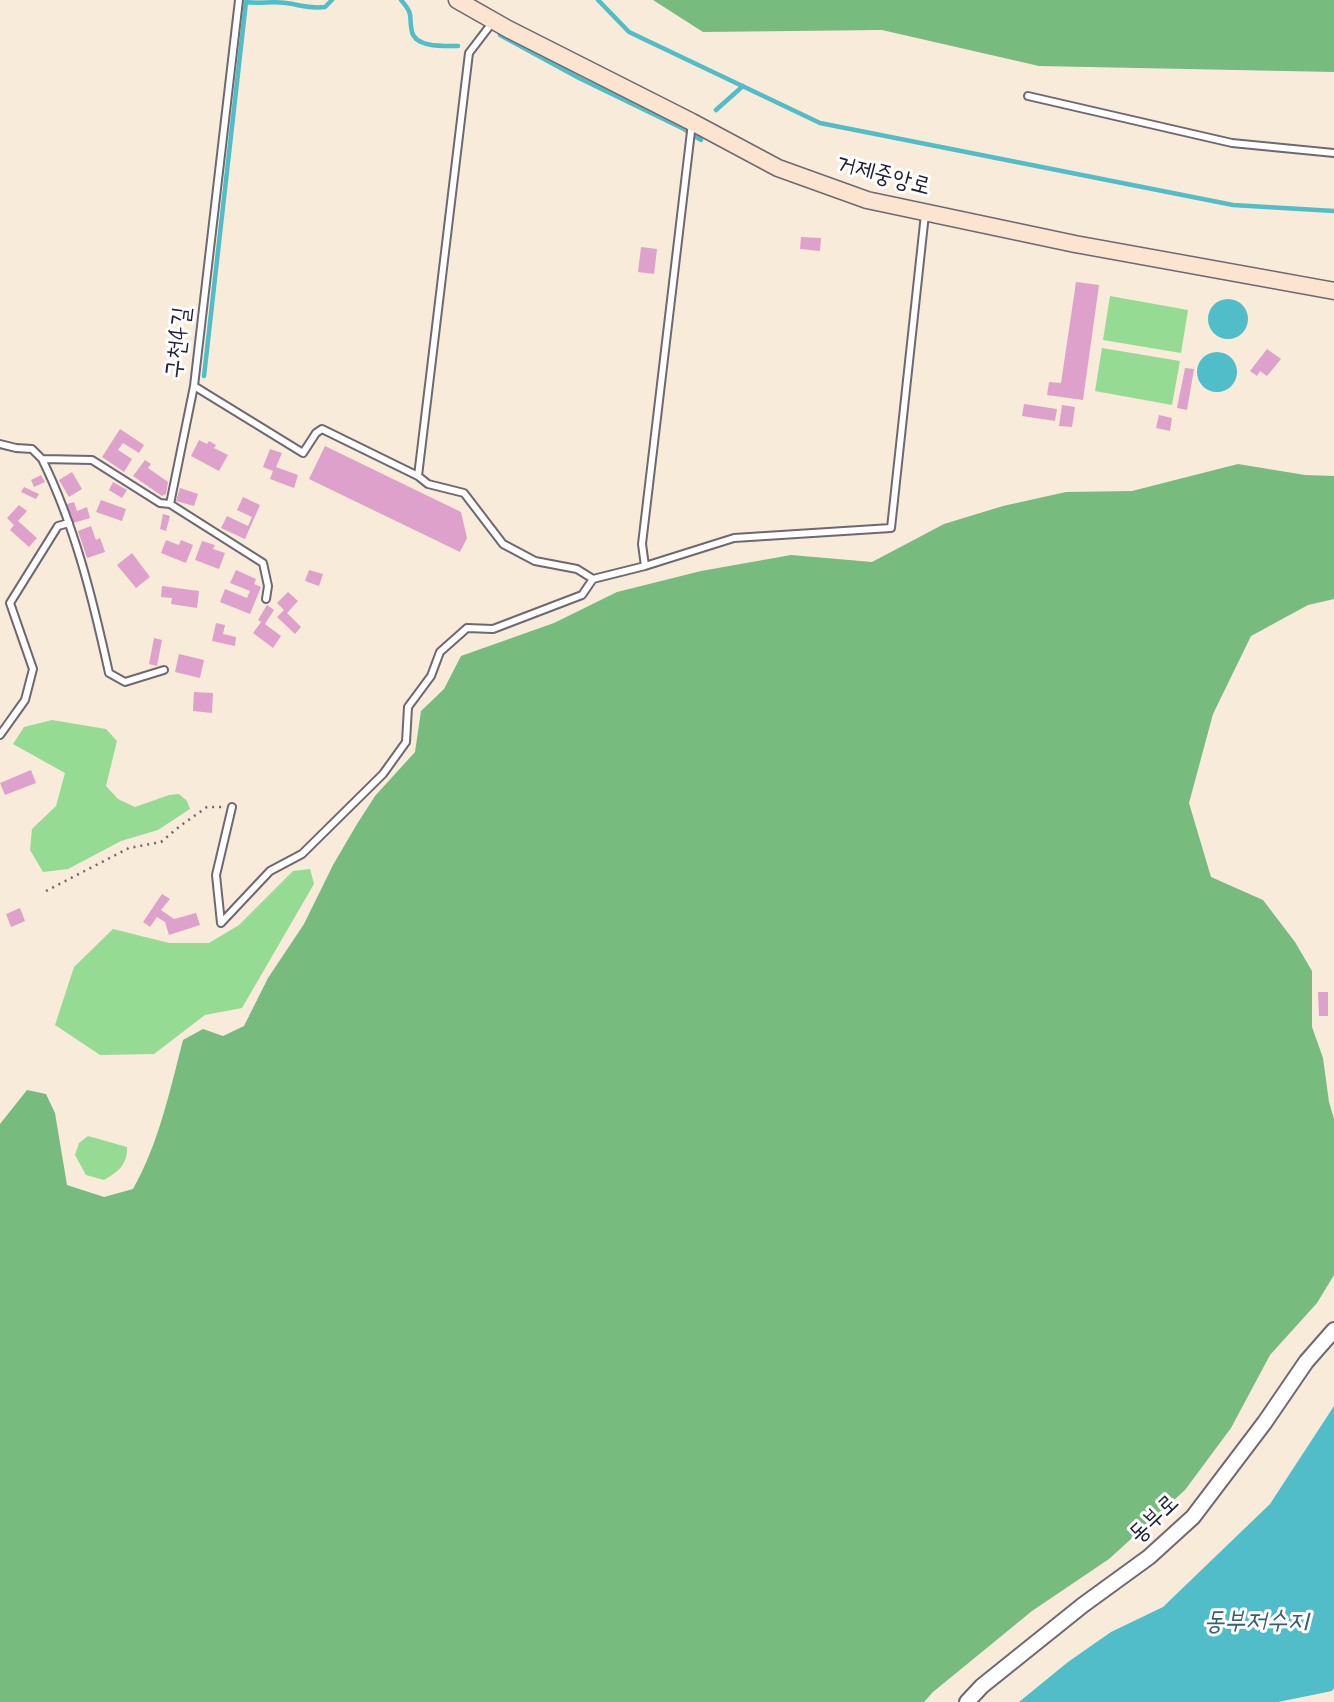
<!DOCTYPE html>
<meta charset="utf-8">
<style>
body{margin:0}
canvas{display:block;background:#f8ebd9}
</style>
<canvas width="1334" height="1702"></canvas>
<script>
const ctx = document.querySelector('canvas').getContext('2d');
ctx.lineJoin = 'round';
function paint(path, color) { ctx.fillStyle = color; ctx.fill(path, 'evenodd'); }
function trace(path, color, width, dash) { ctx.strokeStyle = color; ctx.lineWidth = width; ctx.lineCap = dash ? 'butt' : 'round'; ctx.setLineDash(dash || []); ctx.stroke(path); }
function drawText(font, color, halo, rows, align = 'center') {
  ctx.font = font + ' Mynerve,"Poor Story",sans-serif'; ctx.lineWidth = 6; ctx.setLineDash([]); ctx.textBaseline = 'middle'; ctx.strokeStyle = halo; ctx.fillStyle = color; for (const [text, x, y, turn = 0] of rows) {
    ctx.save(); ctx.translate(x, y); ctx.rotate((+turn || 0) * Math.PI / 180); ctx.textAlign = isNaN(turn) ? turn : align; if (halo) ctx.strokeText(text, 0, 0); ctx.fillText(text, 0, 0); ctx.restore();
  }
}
paint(new Path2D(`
 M1110,296L1188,310L1181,353L1103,340Z
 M1102,348L1180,361L1172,405L1095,391Z
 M52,720L106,729L117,741L106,786L118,799L135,807L169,795L179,794L187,801L190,809L158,830L121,841L68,869L43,872L30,850L32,829L56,806L65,773L13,744L24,727Z
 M310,869L314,884L242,1008L205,1015L154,1054L100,1055L55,1025L74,967L113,929L169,943H209L239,925L293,871Z
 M88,1136L127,1147C128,1164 118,1172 104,1180L86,1175L75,1155L79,1143Z`), '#96db94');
paint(new Path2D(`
 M653,0H1334V72L1039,66L882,30L703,32Z
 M1238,464L1305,475L1334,476V599L1308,605L1251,636L1213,714L1189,803L1211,877L1263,900L1295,942L1312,971V1027L1323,1058L1329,1102L1334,1119V1275L1317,1303L1270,1355L1231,1428L1185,1490L1109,1559L1032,1611L933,1692L924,1702H0V1124L27,1090L46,1094L55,1113L67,1185L104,1197L133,1189C159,1143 170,1090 183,1040L203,1029L223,1036L244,1026L268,978L304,924L333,865L357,824L375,796L415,752L421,711L444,689L461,656L554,623L617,592L701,571L791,555L872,562L944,524L1003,506L1066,492L1132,491Z`), '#78bb7e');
paint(new Path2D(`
 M1208 319a20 20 0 1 1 40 0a20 20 0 1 1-40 0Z
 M1197 372a20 20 0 1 1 40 0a20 20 0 1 1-40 0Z
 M1334,1406V1688L1332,1691L1278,1702H1019L1068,1662L1111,1632L1163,1607L1270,1504Z`), '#50bdc9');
trace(new Path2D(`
 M401,0C415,16 408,15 412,32C416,48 445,46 458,46
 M598,0L629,32L820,123L1233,205L1334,211
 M500,35L579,78L684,129L701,140
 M716,110L743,86
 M204,376L246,2C259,4 273,1 286,3C301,5 308,9 325,7L332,0`), '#50bdc9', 4.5);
paint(new Path2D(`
 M801,237L821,238L820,251L800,249Z
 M641,247L657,249L654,274L638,272Z
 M1076,282L1099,285L1083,400L1047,395L1049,382L1061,383Z
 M1267,349L1281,359L1267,376L1260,371L1257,376L1250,371Z
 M1185,368L1194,369L1187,410L1177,408Z
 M1024,404L1057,409L1055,421L1022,416Z
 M1062,405L1075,407L1072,427L1059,426Z
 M1159,415L1172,418L1170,431L1156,428Z
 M120,429L144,445L139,453L123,443L118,450L132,459L124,472L102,457Z
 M199,440L207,444L209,441L216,445L214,448L228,455L219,471L191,456Z
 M325,446L461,512L467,538L460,552L309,479Z
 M270,449L282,453L276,467L298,475L294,488L270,479L273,471L263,467Z
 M145,460L151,464L148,468L168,482L166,494L162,496L133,476Z
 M72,472L82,489L69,497L59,480Z
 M41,475L45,482L34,487L31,480Z
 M113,482L127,490L122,498L109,490Z
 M24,487L39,494L36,499L21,492Z
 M180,488L198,494L194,506L176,501Z
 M243,497L260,505L245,539L221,528L227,516L248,526L252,517L237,510Z
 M101,500L126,509L122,521L96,512Z
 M74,502L77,511L87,507L90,518L73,523L67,504Z
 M19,505L27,511L18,521L37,538L29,547L10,530L14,525L7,518Z
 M163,514L170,516L166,531L160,529Z
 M91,526L96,540L100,538L105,552L87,558L78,531Z
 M166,540L179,545L181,540L193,545L186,563L161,553Z
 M202,541L215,545L213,549L225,553L219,569L195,560Z
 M132,553L150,577L136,588L117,565Z
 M236,570L256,579L254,584L261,587L250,614L220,602L225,589L247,598L250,591L230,583Z
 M309,570L323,574L319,586L305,581Z
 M162,586L199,591L197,608L171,604L172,598L161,597Z
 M288,592L298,601L287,613L301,627L295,634L277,617L284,610L277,603Z
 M267,605L274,610L265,624L281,636L273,648L253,633L261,622L258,620Z
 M216,623L225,625L223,634L236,637L235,646L212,641Z
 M154,638L162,640L157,666L149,664Z
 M179,654L204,660L200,678L175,672Z
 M194,692L213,693L212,713L193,711Z
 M31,770L36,783L5,795L0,783Z
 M162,894L170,899L161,910L174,919L196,913L200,925L169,935L165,922L157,917L150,927L143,922Z
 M20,908L25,921L11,927L6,914Z
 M1318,992H1328V1016H1319Z`), '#dea1cb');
const service = new Path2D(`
 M1028,96L1232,143L1334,153
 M194,386L303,453L316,433L322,429L418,476L428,484L464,493L503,544L535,561L577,569L593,579
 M0,444L16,448L32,449L42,459L92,460L160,503L170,504L194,386L239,0
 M42,459C75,526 93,600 109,673L125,682L164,670
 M418,476L469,53L492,23
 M170,504L263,563L268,586L266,599
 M645,566L642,544L692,123
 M0,735L25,700L33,669L10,603L58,526L69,523
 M232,807L216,875L221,923L270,871L302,854L383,774L406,742L408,707L431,676L440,652L467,628L493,629L582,595L593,579L645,566L734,538L891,528L925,214`);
const tertiary = new Path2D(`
 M967,1702L982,1686L1083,1605L1149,1557L1193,1517L1265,1422L1306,1362L1334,1330`);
const secondary = new Path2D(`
 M457,0L508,29L692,122L778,168L867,200L1075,244L1334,291`);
trace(service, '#6d6872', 10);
trace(tertiary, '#6d6872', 18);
trace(secondary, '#6d6872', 19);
trace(new Path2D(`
 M46,891L129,848L161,842L180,826L207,807H222`), '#6d6872', 2.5, [2, 5]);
trace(service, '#fff', 6);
trace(tertiary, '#fff', 14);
trace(secondary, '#fce5d0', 16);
drawText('24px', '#22223b', '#fff', [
 ["거제중앙로",883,177,15],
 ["구천4길",180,343,-83],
 ["동부로",1155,1520,-44]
]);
drawText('italic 26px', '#346074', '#fff', [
 ["동부저수지",1256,1624]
]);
</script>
